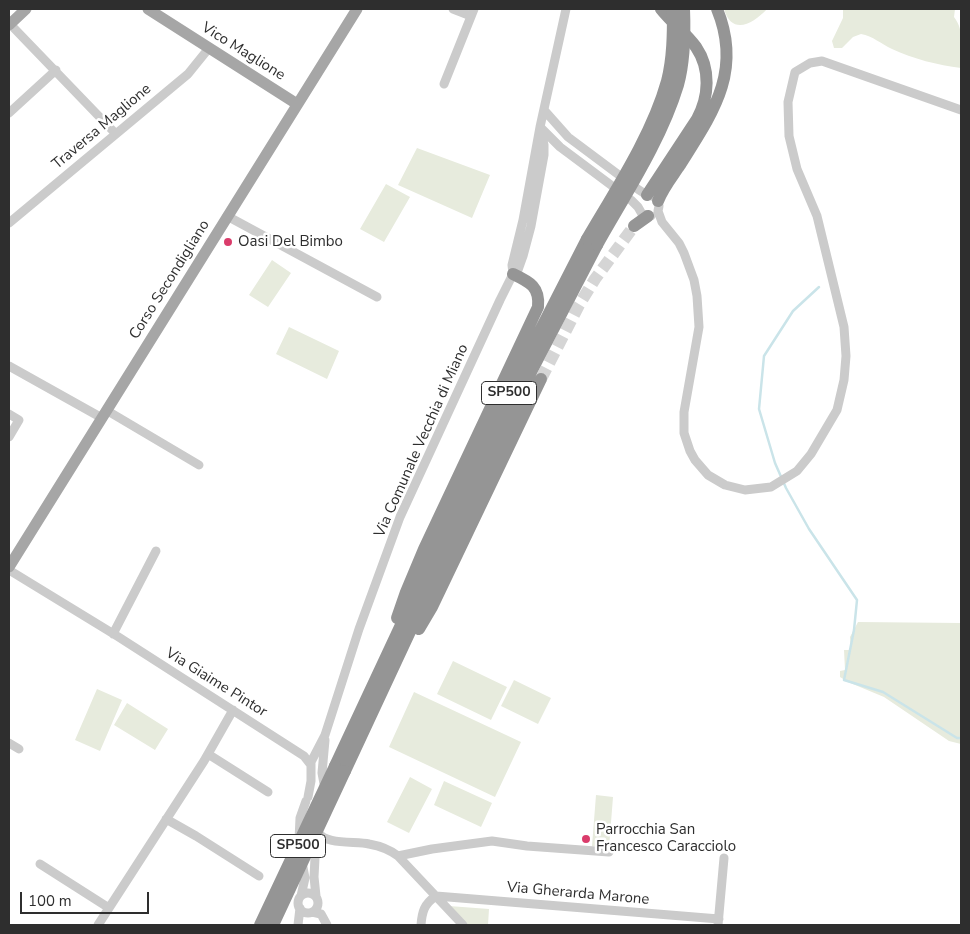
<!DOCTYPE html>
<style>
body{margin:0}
#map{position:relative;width:970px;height:934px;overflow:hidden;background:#fff;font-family:"Nunito Sans",sans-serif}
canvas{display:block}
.frame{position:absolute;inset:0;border:10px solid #2e2e2e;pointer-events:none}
.scale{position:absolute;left:20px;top:892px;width:129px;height:22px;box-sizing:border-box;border:2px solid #2e2e2e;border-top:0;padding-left:6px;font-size:15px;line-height:18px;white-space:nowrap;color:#2e2e2e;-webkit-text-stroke:4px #fff;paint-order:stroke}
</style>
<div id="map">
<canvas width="970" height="934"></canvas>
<div class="frame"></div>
<div class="scale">100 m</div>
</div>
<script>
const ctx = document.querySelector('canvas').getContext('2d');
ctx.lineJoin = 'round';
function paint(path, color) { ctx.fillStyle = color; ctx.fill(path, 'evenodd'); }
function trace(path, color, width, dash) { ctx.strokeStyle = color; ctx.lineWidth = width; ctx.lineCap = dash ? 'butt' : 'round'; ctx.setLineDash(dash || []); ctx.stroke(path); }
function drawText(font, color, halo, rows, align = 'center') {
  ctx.font = font + ' "Nunito Sans",sans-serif'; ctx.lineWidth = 5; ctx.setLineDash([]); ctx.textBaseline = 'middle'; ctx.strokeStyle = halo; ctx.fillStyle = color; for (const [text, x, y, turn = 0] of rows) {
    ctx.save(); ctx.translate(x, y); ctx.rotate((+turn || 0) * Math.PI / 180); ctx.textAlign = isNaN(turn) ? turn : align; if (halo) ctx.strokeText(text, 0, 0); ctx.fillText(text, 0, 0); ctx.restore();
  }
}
paint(new Path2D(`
 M724,9H767C753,24 732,36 724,9Z
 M843,9H955L954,17C965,31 961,50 961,68C938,65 913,59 892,49C881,44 873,36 861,34L853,37L842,48H834L832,41L843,18Z
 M417,148L490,175L472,218L398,185Z
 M386,184L410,197L384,242L360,229Z
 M272,260L291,273L268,307L249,295Z
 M289,327L339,351L327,379L276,354Z
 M858,622L961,623V744L949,741L884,697L848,682L840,677V671L845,670L844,650H851L850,637Z
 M453,661L507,687L491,720L437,694Z
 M514,680L551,698L538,724L501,706Z
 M97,689L122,700L100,751L75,740Z
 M414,692L521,742L495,797L389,747Z
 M127,703L168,729L155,750L114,725Z
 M410,777L432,789L409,833L387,822Z
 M444,781L492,803L481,827L434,805Z
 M596,795L613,797L609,848L592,846Z
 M449,906L489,909L488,925H467Z`), '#e7ebdd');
trace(new Path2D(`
 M819,287L793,311L764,356L759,409L775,463L786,488L809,529L857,600L854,630L844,680L883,692L957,738H961`), '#cae4e9', 2.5);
trace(new Path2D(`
 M541,379L579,305L595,279L634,226`), '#d5d5d5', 12, [12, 6]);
trace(new Path2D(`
 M453,9L471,16
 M10,24L115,133
 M444,84L474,9
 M544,110L568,137L639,190L647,195L655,197L658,201L659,206L658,211L662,222L679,243L684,253L694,280L697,296L699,327L684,412V433L690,451L695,460L708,475L725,485L745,490L771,487L797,471L811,454L837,410L844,380L846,356L844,327L817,216L797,169L789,136L788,102L795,72L810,63L822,61L961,110
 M9,113L56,70
 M540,127L560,147L631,200L638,207L642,214L651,216
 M227,216L377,297
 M9,223L188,74L209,48
 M513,274L512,265L523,220L540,127L566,9
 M9,366L102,418
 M106,410L199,465
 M9,414L19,420L9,437
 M9,570L117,636L304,756L311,765
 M113,634L156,551
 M9,743L19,749
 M208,754L268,792
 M325,789L322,773L325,740
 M308,797L311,781V762L325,735L359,629L400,517L500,300L513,274L518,270L523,256L531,226L544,155V145L540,127
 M166,819L196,836L259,876
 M318,832C324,845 356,841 369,844C380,846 389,849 398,856L463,925
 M299,840L300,818L306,801
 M398,856L432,849L492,841L527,846L609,852
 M40,864L109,908
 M298 903a10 10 0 1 1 20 0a10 10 0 1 1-20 0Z
 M301,896L305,878L302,862
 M316,896L314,877L316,839
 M436,896L719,919
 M312,912L321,914L327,925
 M98,925L204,761L233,710
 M298,925L300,908
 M421,925C422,912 424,904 436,896
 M718,925L724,858`), '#cbcbcb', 9);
trace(new Path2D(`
 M148,9L297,104
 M9,25L26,9
 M9,567L357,9`), '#a6a6a6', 11);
trace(new Path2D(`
 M647,195L697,119C709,97 711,69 696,47C686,33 672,23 661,9
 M658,201C663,188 672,177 680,165C712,114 743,72 717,9
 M634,226L648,216
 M397,618L406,592L424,549L538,307C540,287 530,282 513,274
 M419,629L432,607L541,379
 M335,766L522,366L587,239
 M345,771L532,370L597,245`), '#959595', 12);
trace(new Path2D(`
 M587,239C615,191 652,135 667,81C673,58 673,33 673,9
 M597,245C625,195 661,141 678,85C685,60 685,34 684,9
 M260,925L335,766
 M273,925L345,771`), '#959595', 12);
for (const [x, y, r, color] of [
 [228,242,5,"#da3c6b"],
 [586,839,5,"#da3c6b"]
]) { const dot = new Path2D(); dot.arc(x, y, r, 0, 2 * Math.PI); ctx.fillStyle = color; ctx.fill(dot); trace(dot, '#fff', 2); }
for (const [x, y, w] of [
 [509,393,55],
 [298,846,55]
]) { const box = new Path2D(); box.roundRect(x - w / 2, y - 11.5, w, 23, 4); ctx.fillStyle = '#fff'; ctx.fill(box); trace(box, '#2e2e2e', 1); }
drawText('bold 14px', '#2e2e2e', null, [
 ["SP500",509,393],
 ["SP500",298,846]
]);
drawText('15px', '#2e2e2e', '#fff', [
 ["Vico Maglione",243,52,32],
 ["Traversa Maglione",102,127,-40],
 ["Corso Secondigliano",170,280,-58],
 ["Via Comunale Vecchia di Miano",422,441,-66],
 ["Via Giaime Pintor",216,683,32],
 ["Via Gherarda Marone",578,894,5]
]);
drawText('15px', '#2e2e2e', '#fff', [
 ["Oasi Del Bimbo",238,242],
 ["Parrocchia San",596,830],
 ["Francesco Caracciolo",596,847]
], 'left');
</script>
